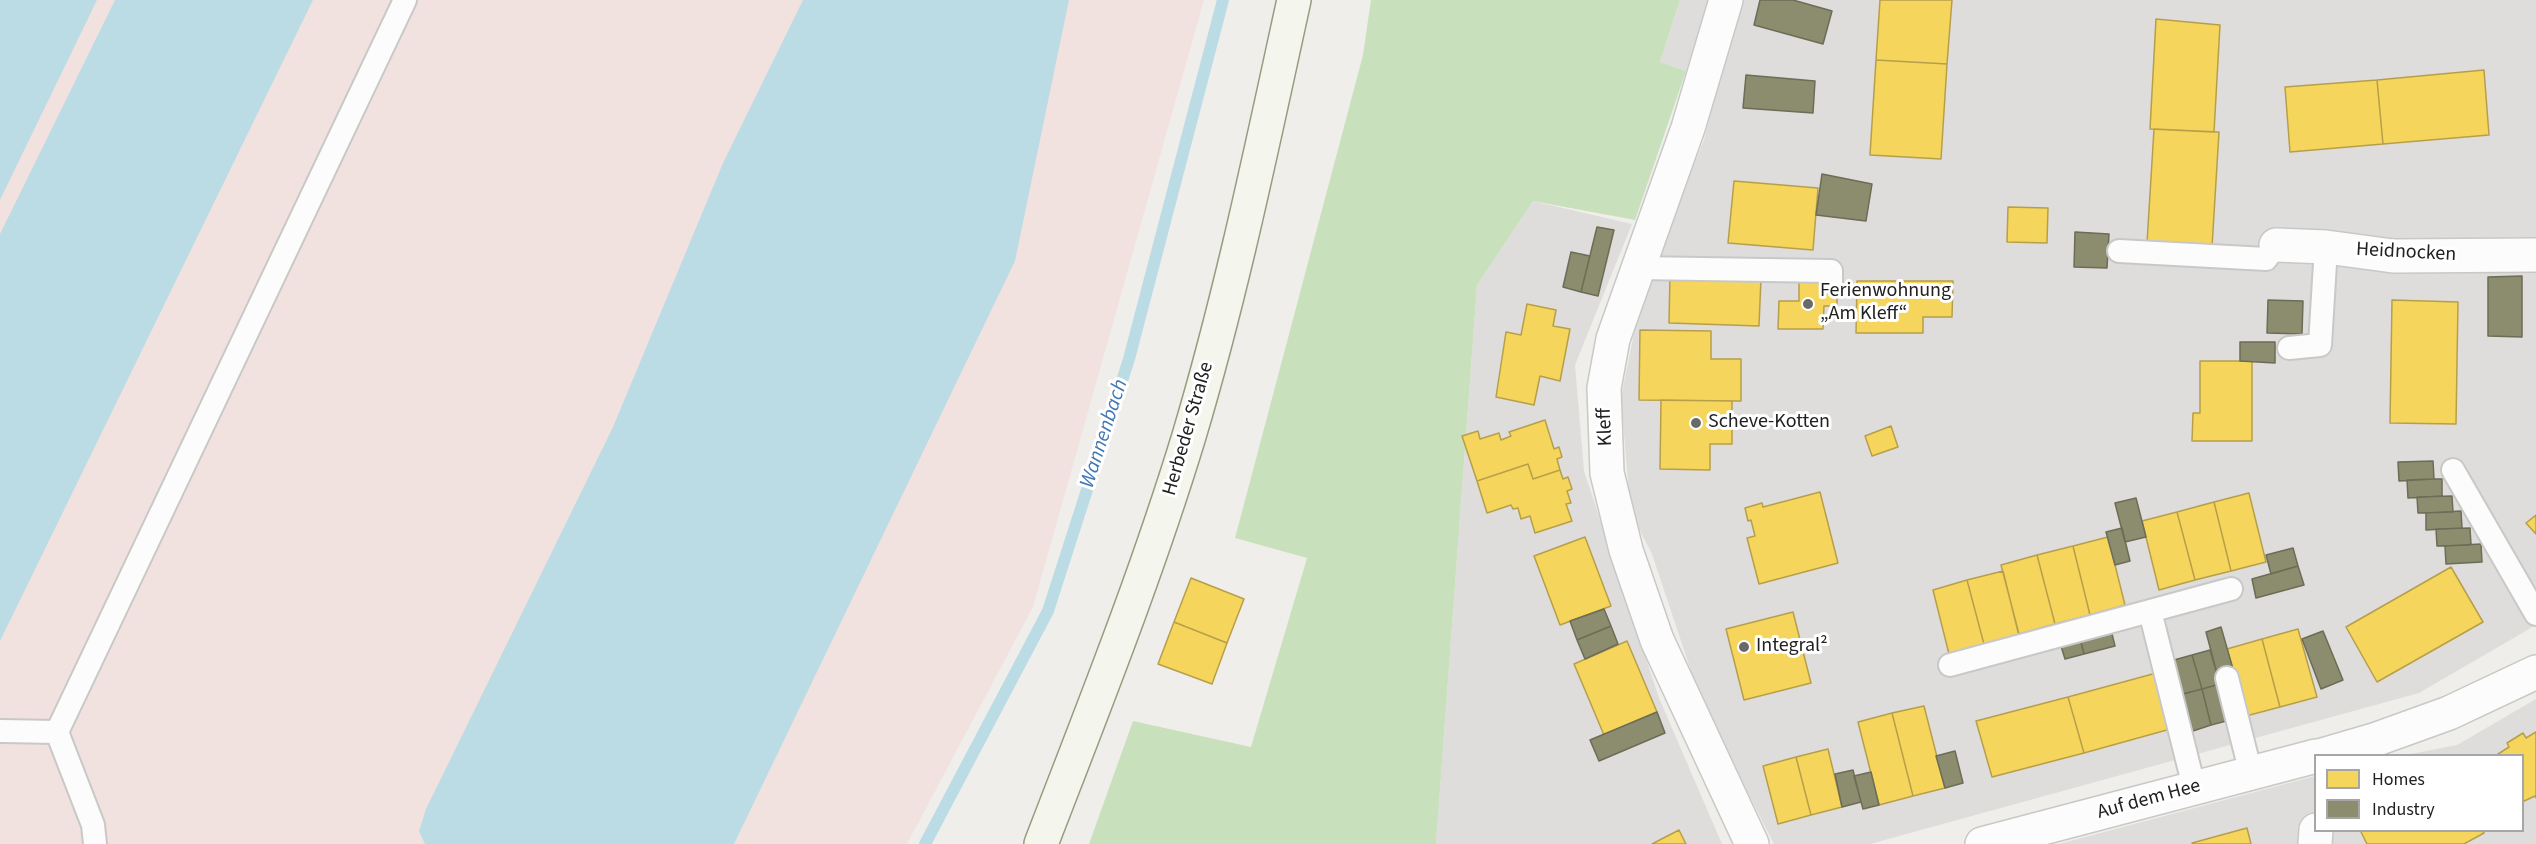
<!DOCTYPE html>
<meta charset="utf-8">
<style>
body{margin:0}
#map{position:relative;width:2536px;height:844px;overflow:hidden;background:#f0eeea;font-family:"Source Sans 3",sans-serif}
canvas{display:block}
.legend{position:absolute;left:2314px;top:754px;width:210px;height:78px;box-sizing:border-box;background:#fff;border:2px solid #a6a6a6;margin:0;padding:8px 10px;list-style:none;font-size:18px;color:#212121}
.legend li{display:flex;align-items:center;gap:12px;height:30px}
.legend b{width:30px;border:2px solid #a6a6a6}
</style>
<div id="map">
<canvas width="2536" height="844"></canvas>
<ul class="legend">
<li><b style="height:16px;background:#f6d55c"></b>Homes</li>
<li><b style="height:16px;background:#8c8c6e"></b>Industry</li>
</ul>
</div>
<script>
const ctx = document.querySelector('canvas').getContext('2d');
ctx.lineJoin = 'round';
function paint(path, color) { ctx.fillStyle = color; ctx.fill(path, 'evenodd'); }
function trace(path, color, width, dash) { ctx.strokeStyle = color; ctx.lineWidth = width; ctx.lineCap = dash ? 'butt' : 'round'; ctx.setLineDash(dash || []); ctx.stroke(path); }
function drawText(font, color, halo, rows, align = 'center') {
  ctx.font = font + ' "Source Sans 3",sans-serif'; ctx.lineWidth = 6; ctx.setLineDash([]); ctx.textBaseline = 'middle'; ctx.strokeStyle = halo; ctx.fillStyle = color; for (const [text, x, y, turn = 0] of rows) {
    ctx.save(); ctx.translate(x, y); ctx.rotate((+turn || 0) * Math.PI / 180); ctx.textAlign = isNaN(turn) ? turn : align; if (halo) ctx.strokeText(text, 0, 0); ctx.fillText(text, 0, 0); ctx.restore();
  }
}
paint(new Path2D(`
 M1739,0H2536V625L2419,693L1870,844H1774L1701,701L1652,554L1638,527L1629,493L1621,397L1644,285L1704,140Z
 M1533,201L1632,224L1575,365L1584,471L1659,698L1722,844H1436L1477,285Z
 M2536,699V844H2059L2315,776L2316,830H2522V756L2406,755L2457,745Z`), '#dfdddb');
paint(new Path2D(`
 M0,0H1204L1033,607L907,844H0Z`), '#f2e2df');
paint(new Path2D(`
 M1680,0H1709L1686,71L1660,62Z
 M1721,75H1746L1743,108L1813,113L1801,141L1708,126Z
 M2378,181L2384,223L2276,232L2273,195Z`), '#dedddb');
paint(new Path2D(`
 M1371,0H1680L1660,62L1686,71L1635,220L1533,201L1477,285L1436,844H1089L1133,721L1251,747L1307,558L1235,538L1363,55Z`), '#c9e0bd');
paint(new Path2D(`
 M0,0H97L0,200Z
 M115,0H313L0,641V234Z
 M803,0H1069L1015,261L734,844H425L419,831L426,809L613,427L723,163Z`), '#bcdce5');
const homes = new Path2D(`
 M1880,0H1952L1947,64L1876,60Z
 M2156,19L2220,25L2214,132L2150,129Z
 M1876,60L1947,64L1941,159L1870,155Z
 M2484,70L2489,135L2383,144L2377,80Z
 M2377,80L2383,144L2290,152L2285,87Z
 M2154,129L2219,132L2212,247L2147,243Z
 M1734,181L1818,188L1813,250L1728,243Z
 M2008,207L2048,208L2047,243L2007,242Z
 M1670,274L1761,278L1759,326L1669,323Z
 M1799,281L1837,282V306H1824L1823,329H1778L1779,301H1799Z
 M1857,281H1953L1952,317H1923V333H1856Z
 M2392,300L2458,302L2456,424L2390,423Z
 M1527,304L1556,310L1553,326L1570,329L1560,381L1540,376L1534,405L1496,397L1506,332L1521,335Z
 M1640,330L1711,331V359H1741V401L1639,400Z
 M2200,361H2252V441H2192L2193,413H2200Z
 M1661,400L1732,401V444H1710V470L1660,469Z
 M1545,420L1554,449L1559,447L1562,457L1557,459L1560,470L1533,479L1528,464L1477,481L1462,436L1478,431L1480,439L1499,433L1501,440L1511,436L1509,432Z
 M1891,426L1898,447L1872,456L1865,436Z
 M1528,464L1533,479L1560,470L1563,479L1568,477L1572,489L1567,491L1571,503L1566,504L1572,521L1535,533L1530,516L1521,519L1518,508L1513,509L1511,505L1487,513L1477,481Z
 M1820,492L1838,563L1759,584L1747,538L1755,536L1751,520L1748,521L1745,508L1762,503L1763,507Z
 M2249,493L2266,562L2231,571L2214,502Z
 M2214,502L2231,571L2195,580L2177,512Z
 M2177,512L2195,580L2159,590L2142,521Z
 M2536,515V534L2526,523Z
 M1585,537L1611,606L1560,625L1534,556Z
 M2108,537L2125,605L2090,615L2073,546Z
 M2073,546L2090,615L2055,624L2037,555Z
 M2037,555L2055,624L2019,634L2001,565Z
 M2451,567L2483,622L2377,682L2346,627Z
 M2003,571L2020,640L1985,648L1967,580Z
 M1191,578L1244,599L1227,643L1174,622Z
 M1967,580L1985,648L1950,658L1933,590Z
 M1793,612L1811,683L1744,700L1726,629Z
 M1174,622L1227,643L1212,684L1158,664Z
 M2298,629L2317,697L2280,707L2262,639Z
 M2262,639L2280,707L2246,716L2227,649Z
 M1627,641L1657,712L1604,735L1574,664Z
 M2160,672L2174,728L2084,753L2068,697Z
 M2068,697L2084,753L1992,777L1976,721Z
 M1924,706L1945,788L1913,796L1892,713Z
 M1892,713L1913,796L1879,805L1858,722Z
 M2536,732V798L2535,796L2522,802V756H2495L2509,747L2507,743L2523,733L2526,738Z
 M1828,749L1842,807L1811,815L1796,757Z
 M1796,757L1811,815L1778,824L1763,766Z
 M2247,828L2251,844H2193L2192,843Z
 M1679,830L1686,844H1652Z
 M2360,830H2482L2484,833L2464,844H2367Z`);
paint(homes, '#f6d55c');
trace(homes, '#b69f4a', 1.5);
const industry = new Path2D(`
 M1760,0H1793L1832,11L1823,44L1754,25Z
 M1746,75L1815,81L1813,113L1743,108Z
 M1822,174L1872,184L1866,221L1816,215Z
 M1597,227L1614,230L1598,296L1581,292Z
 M2075,232L2109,234L2107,268L2074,267Z
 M1571,252L1590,256L1581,292L1563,287Z
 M2522,276V337L2488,336V277Z
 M2268,300L2303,301L2302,334L2267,333Z
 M2240,342H2275V363L2240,361Z
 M2433,461L2434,479L2399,481L2398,462Z
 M2434,479H2442V496L2408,498L2407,480Z
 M2452,496L2453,512L2418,513L2417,497Z
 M2136,498L2146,537L2125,542L2115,503Z
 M2461,511L2462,528L2426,530V513Z
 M2122,528L2130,561L2115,565L2106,532Z
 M2470,528L2471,545L2437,546L2436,529Z
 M2481,544L2482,562L2446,564L2445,546Z
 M2293,548L2298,566L2271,574L2266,555Z
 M2298,566L2304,585L2256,598L2252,579Z
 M1604,609L1611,626L1577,640L1570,621Z
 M1611,626L1618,644L1585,659L1577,640Z
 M2221,627L2235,676L2219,681L2206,632Z
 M2111,630L2115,646L2084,654L2080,638Z
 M2323,631L2343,680L2321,689L2302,639Z
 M2080,638L2084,654L2065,659L2060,643Z
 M2210,650L2220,684L2202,689L2192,655Z
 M2192,655L2202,689L2183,694L2174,660Z
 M2220,684L2230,720L2211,725L2202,689Z
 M2202,689L2211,725L2193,731L2183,694Z
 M1657,712L1665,733L1599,761L1590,740Z
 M1955,751L1963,783L1945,788L1936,756Z
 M1853,770L1861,802L1842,807L1835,774Z
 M1871,772L1879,805L1863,809L1854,776Z`);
paint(industry, '#8c8c6e');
trace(industry, '#6c6c57', 1.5);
trace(new Path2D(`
 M925,844L1048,611L1129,359L1223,0`), '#bcdce5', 12);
const lane = new Path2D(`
 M2119,251L2266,259L2276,245
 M1637,268L1831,271V282
 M2289,348L2320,345L2326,247
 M2453,470L2536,614
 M2150,611L2231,589
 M1950,665L2150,611L2194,787
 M2227,678L2251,774
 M0,731L57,732L405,0
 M57,732L93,825L95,844`);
const street = new Path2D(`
 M1726,0L1688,128L1613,339L1604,388L1607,473L1626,550L1657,640L1752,844
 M2276,245L2326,247L2393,256L2536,255
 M2319,756L2377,739L2449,713L2536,672
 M1982,844L2316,756
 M2315,844L2316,830`);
const secondary = new Path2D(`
 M1041,844C1093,709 1147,574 1189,436C1232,292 1262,146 1294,0`);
trace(lane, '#c8c8c6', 26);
trace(street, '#c8c8c6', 36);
trace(secondary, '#999b80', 36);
trace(lane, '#fdfcfc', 22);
trace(street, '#fdfcfc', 33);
trace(secondary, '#f4f5ec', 33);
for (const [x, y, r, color] of [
 [1808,304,6,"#696967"],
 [1696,423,6,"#696967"],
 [1744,647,6,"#696967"]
]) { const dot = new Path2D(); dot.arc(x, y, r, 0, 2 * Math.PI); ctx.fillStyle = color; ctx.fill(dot); trace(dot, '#fff', 2); }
drawText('20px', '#212121', '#fff', [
 ["Heidnocken",2406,253,3],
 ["Kleff",1606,427,-92],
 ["Herbeder Straße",1189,429,-74],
 ["Auf dem Hee",2149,800,-15]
]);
drawText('20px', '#212121', '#fff', [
 ["Ferienwohnung",1820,292],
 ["„Am Kleff“",1820,315],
 ["Scheve-Kotten",1708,423],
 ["Integral²",1756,647]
], 'left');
drawText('italic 21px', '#4078b3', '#fff', [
 ["Wannenbach",1105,434,-72]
]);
</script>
